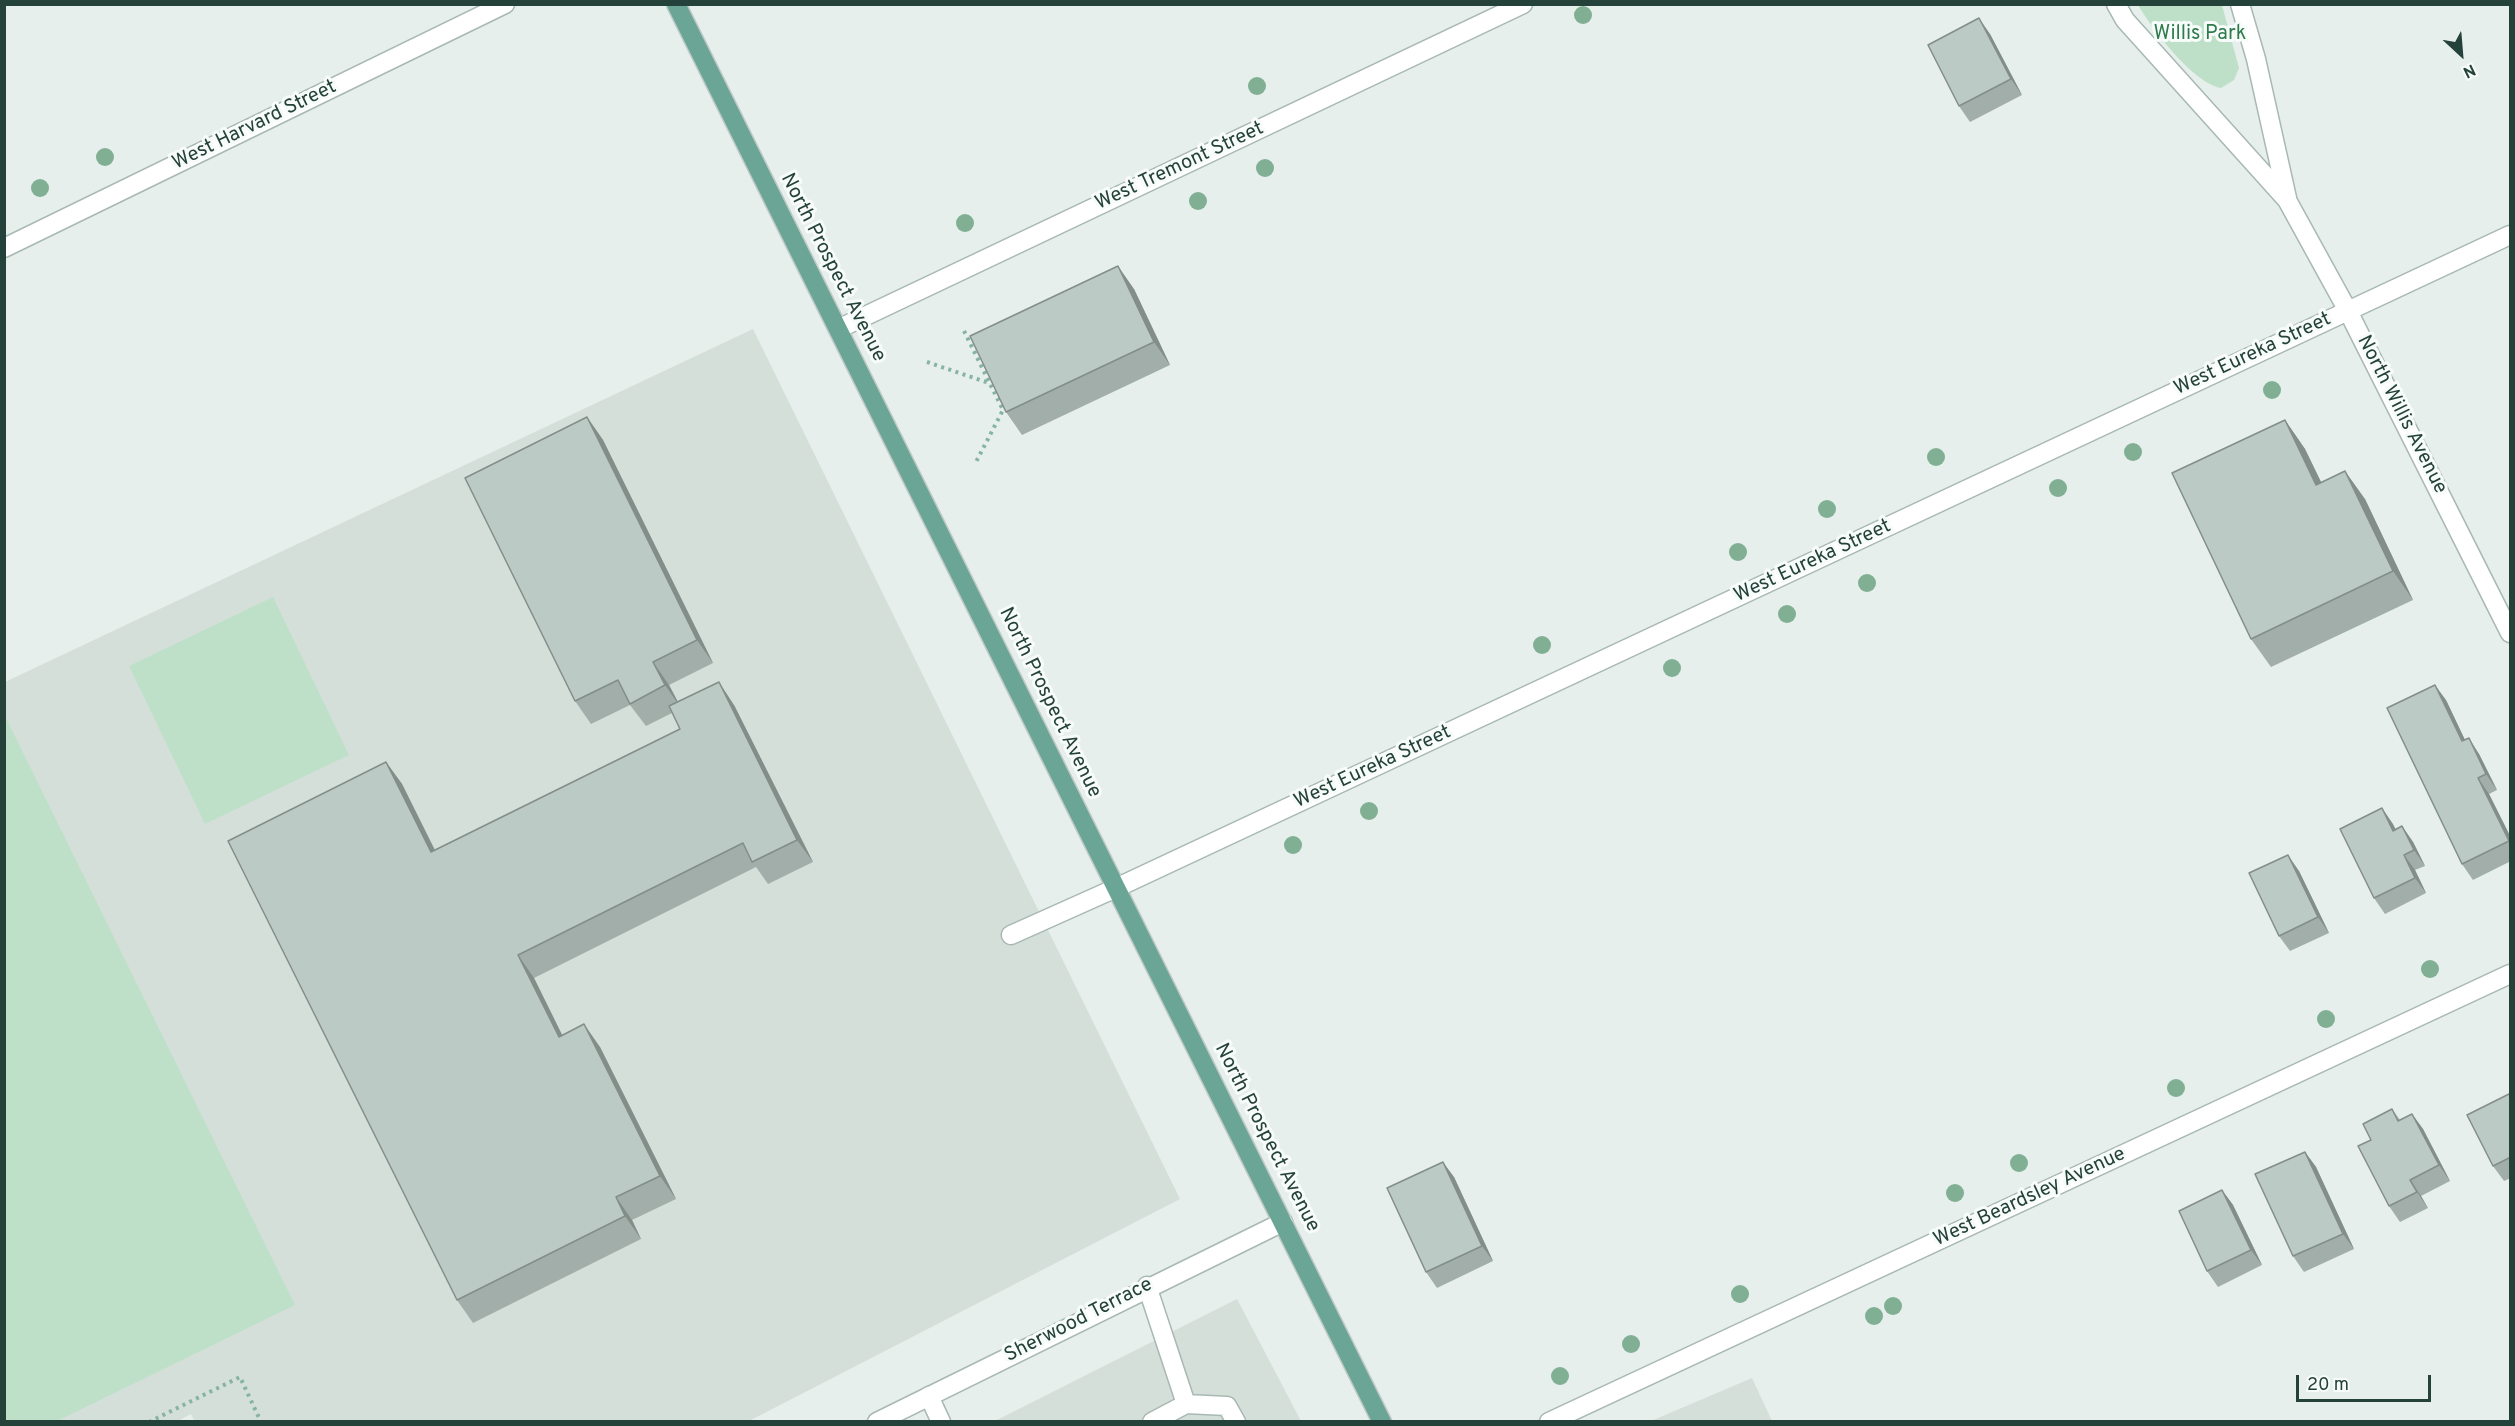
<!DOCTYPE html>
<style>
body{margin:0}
#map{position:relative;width:2515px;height:1426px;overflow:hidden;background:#e6efeb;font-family:Overpass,sans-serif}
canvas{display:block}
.frame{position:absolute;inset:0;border:6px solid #24423a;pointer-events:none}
.north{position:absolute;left:2431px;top:24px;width:60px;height:60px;-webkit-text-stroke:4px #f7fbf9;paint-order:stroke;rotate:154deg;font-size:16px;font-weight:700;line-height:24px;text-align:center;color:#24423a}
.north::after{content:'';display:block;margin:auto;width:21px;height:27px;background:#24423a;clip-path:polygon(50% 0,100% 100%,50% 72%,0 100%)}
.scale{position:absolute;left:2296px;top:1375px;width:135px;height:27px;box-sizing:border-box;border:3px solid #24423a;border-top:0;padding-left:8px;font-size:18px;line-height:21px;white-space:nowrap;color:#24423a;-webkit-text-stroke:4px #f7fbf9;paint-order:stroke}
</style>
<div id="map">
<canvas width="2515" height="1426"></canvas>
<div class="frame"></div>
<div class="north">N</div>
<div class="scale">20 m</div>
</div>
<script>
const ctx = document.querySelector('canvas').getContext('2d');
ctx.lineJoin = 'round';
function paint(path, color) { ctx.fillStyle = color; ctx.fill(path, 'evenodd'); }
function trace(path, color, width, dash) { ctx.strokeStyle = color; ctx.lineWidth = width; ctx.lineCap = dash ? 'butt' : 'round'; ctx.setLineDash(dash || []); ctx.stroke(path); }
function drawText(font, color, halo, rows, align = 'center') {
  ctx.font = font + ' Overpass,sans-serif'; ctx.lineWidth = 6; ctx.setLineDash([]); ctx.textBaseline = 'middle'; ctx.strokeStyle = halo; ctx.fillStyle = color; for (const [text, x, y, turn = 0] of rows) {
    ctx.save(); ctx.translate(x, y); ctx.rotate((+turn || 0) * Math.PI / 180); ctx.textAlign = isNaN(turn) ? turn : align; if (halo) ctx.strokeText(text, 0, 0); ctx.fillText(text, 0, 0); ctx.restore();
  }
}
paint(new Path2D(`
 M753,329L1180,1199L749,1421L195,1422L191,1414L176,1422H5V682Z
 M1237,1299L1301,1421L993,1422Z
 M1752,1378L1772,1421H1651Z`), '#d4dfda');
paint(new Path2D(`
 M2138,5H2222L2239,68L2234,80L2221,88C2193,83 2153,30 2138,5Z
 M273,597L349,755L205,824L129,666Z
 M5,716L295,1305L57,1421H5Z`), '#bfe0c8');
const service = new Path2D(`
 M1011,935L1116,888
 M1147,1286L1186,1404
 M929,1396L941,1422
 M1152,1422L1186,1404L1227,1406L1236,1422`);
const minor = new Path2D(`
 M2116,4L2125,20L2287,200L2348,311L2510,633
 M2240,4L2256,59L2287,198
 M4,248L505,4
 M838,329L1523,4
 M1116,888L2510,235
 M877,1422L1283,1222
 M1549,1422L2510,974`);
const primary = new Path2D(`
 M676,4L1382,1422`);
trace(service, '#a8b8b2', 21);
trace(minor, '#a8b8b2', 21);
trace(primary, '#c2cac8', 21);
trace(new Path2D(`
 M964,331L1003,410L976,462
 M927,362L989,383
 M149,1422L240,1377L261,1422`), '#86b3a5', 4, [3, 4.5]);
trace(service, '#fff', 18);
trace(minor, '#fff', 18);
trace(primary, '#6aa596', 18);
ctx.fillStyle = '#80af93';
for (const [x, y] of [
 [1583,15],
 [1257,86],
 [105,157],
 [1265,168],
 [40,188],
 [1198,201],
 [965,223],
 [2272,390],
 [2133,452],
 [1936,457],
 [2058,488],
 [1827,509],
 [1738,552],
 [1867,583],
 [1787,614],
 [1542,645],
 [1672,668],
 [1369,811],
 [1293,845],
 [2430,969],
 [2326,1019],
 [2176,1088],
 [2019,1163],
 [1955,1193],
 [1740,1294],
 [1893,1306],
 [1874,1316],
 [1631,1344],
 [1560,1376]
]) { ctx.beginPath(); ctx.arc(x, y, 9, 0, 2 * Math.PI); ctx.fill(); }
paint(new Path2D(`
 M1990,34L2022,95L1970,122L1959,106Z
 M1134,289L1170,365L1022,435L1006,412Z
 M587,417L603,440L713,663L669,685L678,702L734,705L813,862L768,884L756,867L534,978L562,1035L600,1047L676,1199L632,1220L641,1239L473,1323L457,1300L386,762L402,784L435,850L680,729L672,713L646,726L630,705L591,724L575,701Z
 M2285,420L2305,449L2321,482L2365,499L2413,600L2271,667L2251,639Z
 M2446,700L2465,740L2479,754L2497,790L2489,794L2511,838V861L2473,880L2462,864Z
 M2382,808L2395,829L2402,826L2413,842L2425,866L2415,870L2426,893L2385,914L2374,898Z
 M2299,871L2329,933L2290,951L2279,936Z
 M2511,1093V1178L2504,1181L2493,1166Z
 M2392,1109L2400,1120L2412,1114L2423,1129L2450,1181L2421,1196L2428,1208L2400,1222L2389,1206L2371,1140Z
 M2305,1152L2316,1167L2354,1249L2304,1272L2293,1256Z
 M1454,1177L1493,1261L1437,1288L1426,1272Z
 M2222,1190L2233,1205L2262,1265L2218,1287L2207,1271Z`), '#a1aea9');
paint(new Path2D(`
 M1979,18L1990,34L2022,95L2011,79Z
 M1118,266L1134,289L1170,365L1154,342Z
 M587,417L603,440L713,663L697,640Z
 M2285,420L2305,449L2336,513L2316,485Z
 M2345,471L2365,499L2413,600L2393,571Z
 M653,662L669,685L681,708L665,685Z
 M719,682L734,705L813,862L797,840Z
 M2435,685L2446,700L2473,757L2462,741Z
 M2469,738L2479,754L2497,790L2486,774Z
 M386,762L402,784L447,875L431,852Z
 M2478,778L2489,794L2511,838V844Z
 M2382,808L2393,824L2404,846L2393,831Z
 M2402,826L2413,842L2425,866L2414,850Z
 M2288,855L2299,871L2329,933L2318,917Z
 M2404,855L2415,870L2426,893L2415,878Z
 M518,955L534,978L574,1059L559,1037Z
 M584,1024L600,1047L676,1199L660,1176Z
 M2412,1114L2423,1129L2450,1181L2439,1165Z
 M2305,1152L2316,1167L2354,1249L2343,1234Z
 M1443,1162L1454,1177L1493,1261L1482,1246Z
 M2410,1180L2421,1196L2428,1208L2417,1192Z
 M2222,1190L2233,1205L2262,1265L2251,1250Z
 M616,1197L632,1220L641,1239L625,1216Z`), '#838d89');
const building = new Path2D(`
 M1979,18L2011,79L1959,106L1928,45Z
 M1118,266L1154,342L1006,412L970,336Z
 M587,417L697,640L653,662L665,685L630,704L618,680L575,701L465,478Z
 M2285,420L2316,485L2345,471L2393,571L2251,639L2172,473Z
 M719,682L797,840L752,862L743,843L518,955L559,1037L584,1024L660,1176L616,1197L625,1216L457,1300L228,841L386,762L431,852L680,729L669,706Z
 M2435,685L2462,741L2469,738L2486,774L2478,778L2509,841L2462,864L2387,708Z
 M2382,808L2393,831L2402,826L2414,850L2404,855L2415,878L2374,898L2340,829Z
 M2288,855L2318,917L2279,936L2249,873Z
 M2511,1093V1157L2493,1166L2467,1115Z
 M2392,1109L2398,1121L2412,1114L2439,1165L2410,1180L2417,1192L2389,1206L2358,1146L2371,1140L2363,1124Z
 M2305,1152L2343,1234L2293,1256L2255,1174Z
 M1443,1162L1482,1246L1426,1272L1387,1188Z
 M2222,1190L2251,1250L2207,1271L2179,1211Z`);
paint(building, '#bbcac4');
trace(building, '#838d89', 1.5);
drawText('20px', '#2d7a4b', '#f7fbf9', [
 ["Willis Park",2200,35]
]);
drawText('20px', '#24423a', '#f7fbf9', [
 ["West Harvard Street",255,126,-26],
 ["West Tremont Street",1180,167,-25],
 ["North Prospect Avenue",832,268,63],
 ["West Eureka Street",2253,355,-25],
 ["North Willis Avenue",2401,415,63],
 ["West Eureka Street",1813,562,-25],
 ["North Prospect Avenue",1049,703,64],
 ["West Eureka Street",1373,768,-25],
 ["North Prospect Avenue",1266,1138,63],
 ["West Beardsley Avenue",2030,1198,-25],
 ["Sherwood Terrace",1079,1321,-27]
]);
</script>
